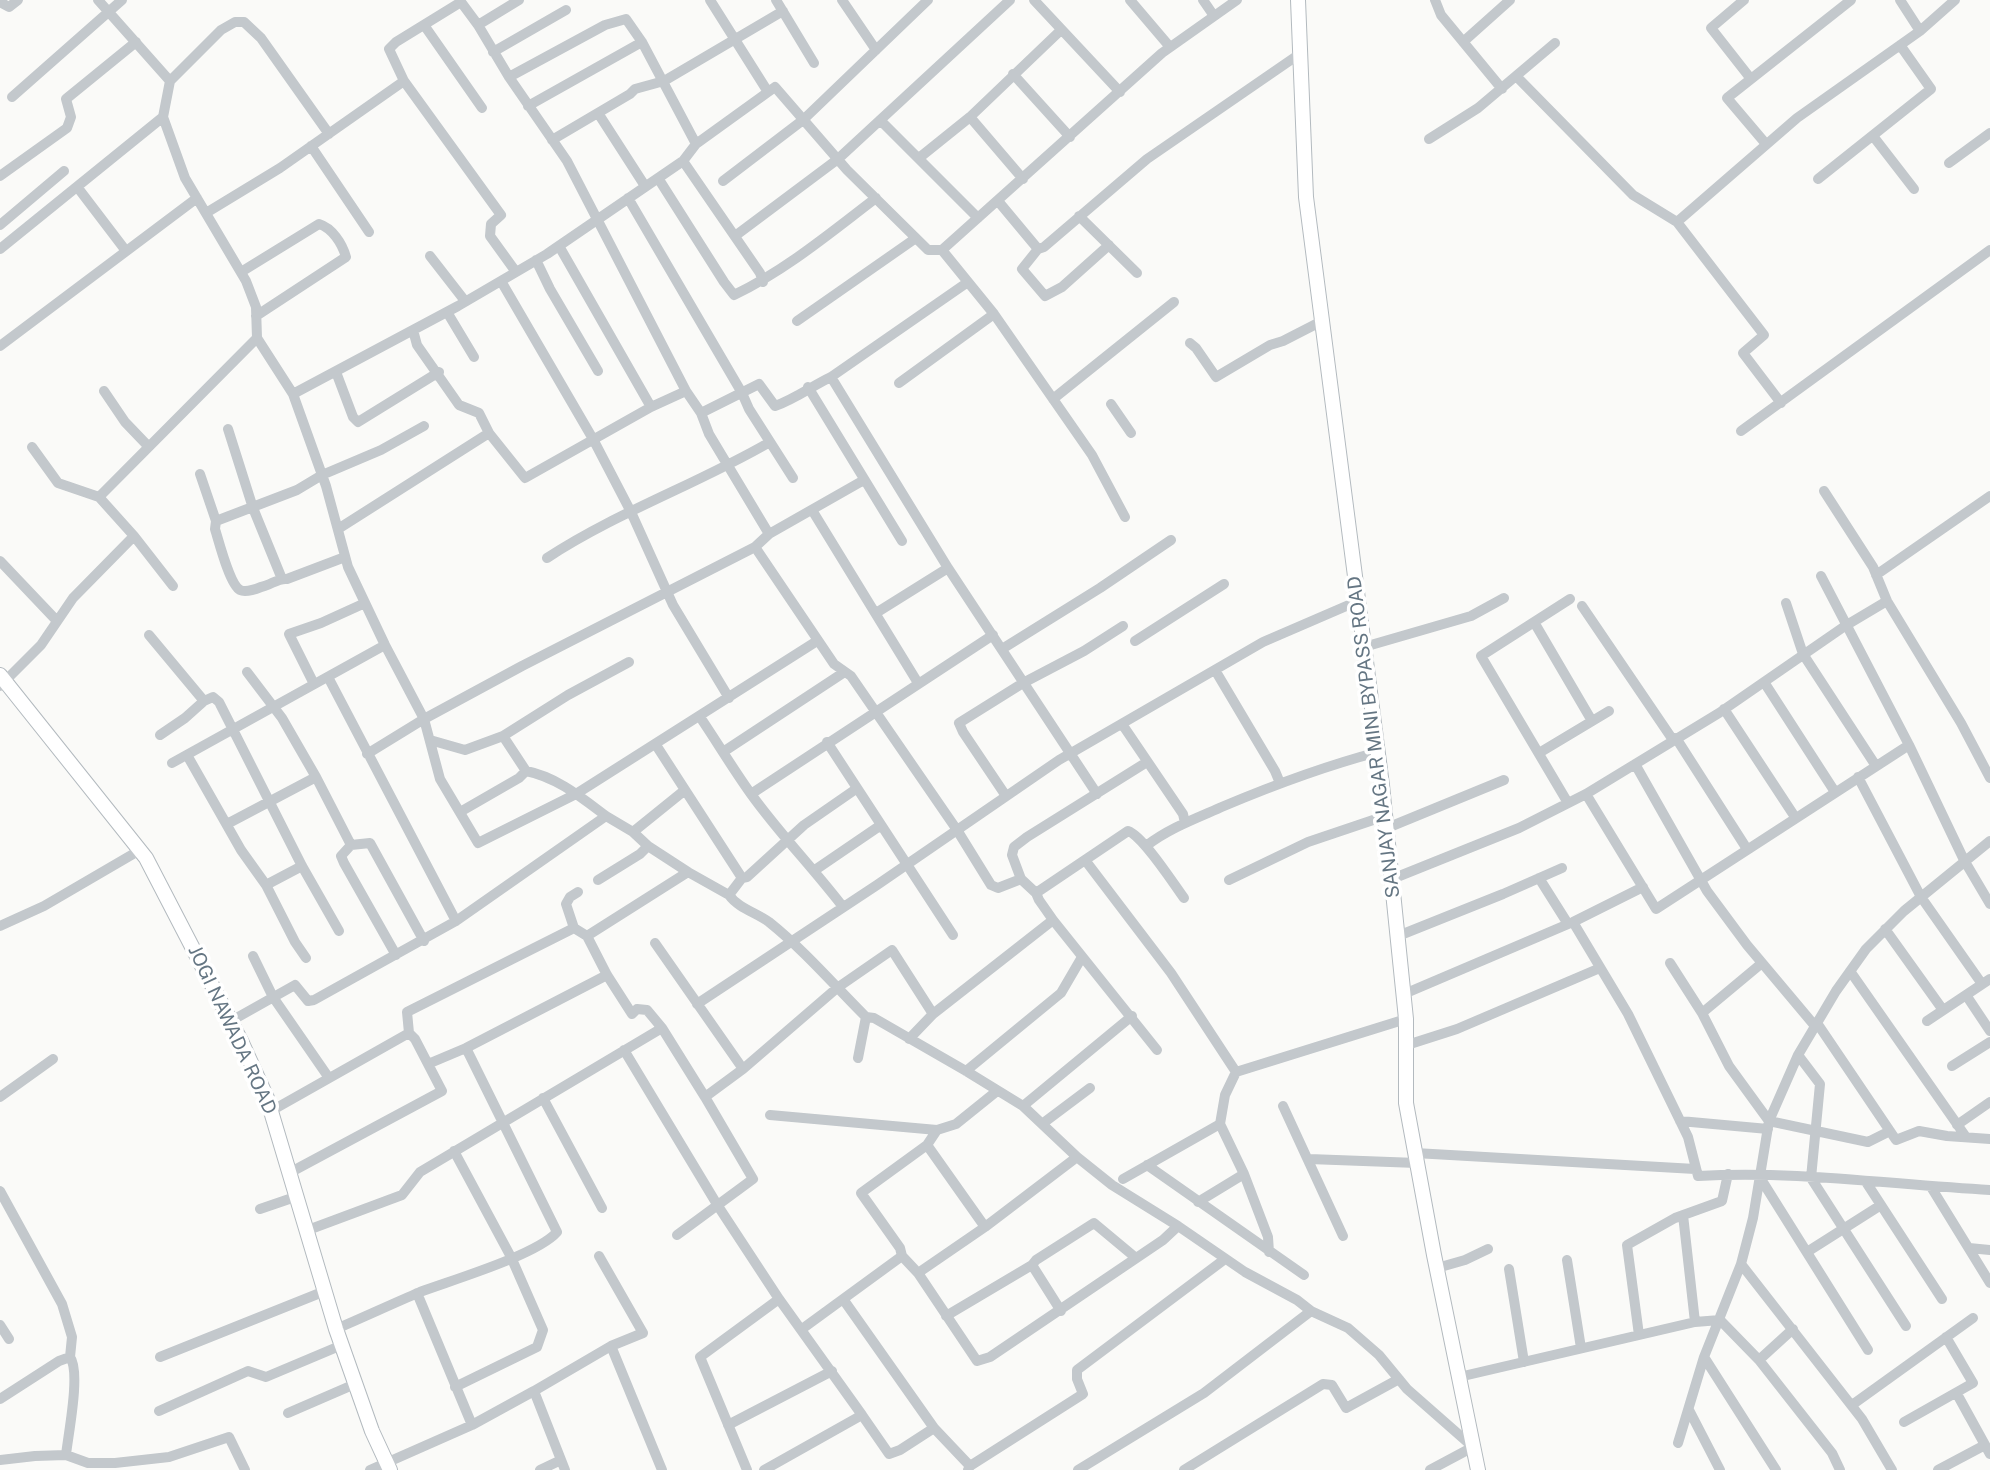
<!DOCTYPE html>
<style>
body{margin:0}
canvas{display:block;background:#fafaf8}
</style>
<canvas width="1990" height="1470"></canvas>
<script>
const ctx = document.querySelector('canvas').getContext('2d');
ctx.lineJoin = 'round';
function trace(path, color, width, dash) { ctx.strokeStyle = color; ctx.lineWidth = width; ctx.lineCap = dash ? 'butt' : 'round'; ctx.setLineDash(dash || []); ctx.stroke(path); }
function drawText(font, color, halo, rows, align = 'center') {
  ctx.font = font + ' "Public Sans",sans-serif'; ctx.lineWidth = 7; ctx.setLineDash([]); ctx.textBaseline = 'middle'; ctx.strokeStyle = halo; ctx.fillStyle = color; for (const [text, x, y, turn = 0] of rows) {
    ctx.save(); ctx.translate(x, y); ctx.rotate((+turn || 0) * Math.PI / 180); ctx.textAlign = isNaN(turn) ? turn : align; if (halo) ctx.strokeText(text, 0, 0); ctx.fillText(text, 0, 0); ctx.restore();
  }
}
const secondary = new Path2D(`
 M1298,0L1306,197L1382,785L1406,1019V1103L1434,1255L1478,1470
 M0,675L146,858L242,1043L267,1098L336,1329L372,1431L390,1470`);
trace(secondary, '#b3babf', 16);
trace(new Path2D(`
 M98,0L170,81L163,117L185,178L246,281L256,307L257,338L293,394L326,486L348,567L385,645L424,719L440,779L478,843L576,794L817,641
 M710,0L768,92
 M776,0L814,63
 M842,0L876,50
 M1034,0L1120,92
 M1130,0L1170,47
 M1203,0L1214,16
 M1435,0L1441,15L1502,89
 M1744,0L1711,28L1751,79
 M1900,0L1920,31
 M0,2L9,7L18,0
 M424,25L482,108
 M478,25L519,0
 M1463,42L1510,0
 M493,52L566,10
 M1013,74L1070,137
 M509,77L605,25L626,19L642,42L696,144
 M1517,77L1633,195L1677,222L1764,335L1743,353L1781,403
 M170,81L221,30L235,22H244L261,38L329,134
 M12,97L122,0
 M528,106L642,42
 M598,113L645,186
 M970,117L1023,179
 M880,120L978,218
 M1873,136L1914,189
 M1429,139L1478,108L1555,43
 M552,140L630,94L635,89L664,81L783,11
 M1766,144L1727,98L1851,0
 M311,146L369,232
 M919,158L970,117L1061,30
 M683,161L760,273L763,282
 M1949,163L1990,133
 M0,176L67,128L71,117L66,99L136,42
 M658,178L724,282L734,295C786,270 830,233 876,198
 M1818,179L1931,89L1900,45
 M723,181L803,120L928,0
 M78,188L126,251
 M628,198L742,393L749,409L793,478
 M998,201L1038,249
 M206,213L280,168L404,81
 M1079,216L1137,273
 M1677,222L1797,118L1920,31L1955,0
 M0,225L64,171
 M735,236L838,159L1010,0
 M1109,245L1062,287L1045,296L1022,269L1038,249L1044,247L1147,159L1301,53
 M559,246L651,407
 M0,249L163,117
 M942,250L994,314L1092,455L1125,517
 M430,256L465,301
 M536,260L550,289L598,371
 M241,272L319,224C332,228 342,243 346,257L256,316
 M516,272L490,236L491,224L501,215L404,81L389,49L396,42L461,2L478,25L509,77L567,161L686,391L701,413L709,434L769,534
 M501,281L593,439L631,512L673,605L729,698
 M447,312L474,357
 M797,321L916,238
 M413,330L417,345L459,405L479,413L489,433L525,478L651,407L686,391
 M1190,343L1196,348L1216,377L1270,345L1283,341L1322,321
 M0,346L197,198
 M336,372L353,417L358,422L439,372
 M831,377L948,568L1097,794
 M899,383L994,314
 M808,387L902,541
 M104,391L125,422L148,446
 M293,394L458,306L547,254L683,161L696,144L775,87L847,170L928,250H942L1162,53L1237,0
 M1053,399L1174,302
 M1111,404L1131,433
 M701,413L759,384L775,406C795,399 812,386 831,377L968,282
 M228,429L253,508L282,579
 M1741,431L1990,250
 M32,447L58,483L99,497
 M200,474L216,521L215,529C219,542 230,585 240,590C246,593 256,589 261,587C271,585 278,578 287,579L345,557
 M1824,491L1873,567L1887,601L1961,723L1990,778
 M812,510L918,683
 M216,521L297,490L322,475L381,450L424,426
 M338,529L489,433
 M134,536L173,586
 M755,547L834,664L851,676L957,830L991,885L998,888L1021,879
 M547,558C617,512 698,484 770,442
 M0,561L57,621
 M1876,575L1990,496
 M1821,576L1909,745L1964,860L1990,904
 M1786,603L1803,654L1876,766
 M1582,606L1673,740
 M876,613L948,568
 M1534,622L1592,721
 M149,635L204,701
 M1135,641L1224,584
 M1364,647L1471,616L1504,598
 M1002,649L1100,588L1171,540
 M1215,670L1275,771L1280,783
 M247,672L282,718L316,777L351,845
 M328,677L456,921
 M1764,682L1835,792
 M314,684L289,634L321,623L365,603
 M0,686L41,645L73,598L134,536L99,497L257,338
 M1724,709L1795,817
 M700,717C717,742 733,769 751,794C779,833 813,868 843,907
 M1122,724L1183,814L1185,823
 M160,735L185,718L204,701L213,697L219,702L302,866L339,931
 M1676,738L1747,849
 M430,740L465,750L503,736L568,695L629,662
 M827,742L953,935
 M656,745L742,878
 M723,752L843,673
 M1539,753L1609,711
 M367,754L424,719L522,666L755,547L769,534L864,480
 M187,755L241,850L266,885L295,942L306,958
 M1147,762L1027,837L1014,847L1012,855L1021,879L1036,893L1039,900L1053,920L1157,1050
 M172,763L385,645
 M1635,764L1707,891L1747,945L1815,1026
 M1858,777L1921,897L1982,984
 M751,794L993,635
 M1586,794L1656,909L1909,745
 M1006,796L963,732L959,723L1023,683L1084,651L1123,626
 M1568,803L1481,656L1570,599
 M460,812L519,778L526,771
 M606,816L633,832L648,846L688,872L729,895C738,908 757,913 769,922C804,950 834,985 866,1017L874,1018L966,1071L1023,1106L1077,1157L1112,1185L1178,1226L1245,1272L1297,1300L1311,1311L1348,1328L1379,1355L1407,1389L1473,1447L1430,1470
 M227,824L316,777
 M1387,828L1504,780
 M633,832L685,790
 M1146,846C1169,828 1197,818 1224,806C1274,785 1325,766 1378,752
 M1085,860L1171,973L1236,1072L1225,1095L1220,1124L1244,1174L1268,1237L1269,1252
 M815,870L881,825
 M1539,878L1568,924
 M1392,879L1519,828L1586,794L1719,713L1845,626L1887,601
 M598,880L640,854L648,846
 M1229,880L1308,842L1385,816
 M266,885L302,866
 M578,892L570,897L566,904L574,928L587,936L607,975L632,1014L637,1009L647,1010L662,1028L705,1097L743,1069L837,988L892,950L933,1014
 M1036,893L1128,831C1143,836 1173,883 1184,898
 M729,895L742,878L747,877L804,825L856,789
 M1573,922L1628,1014L1688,1137L1698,1176C1795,1170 1893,1185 1990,1190
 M0,926L44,906L140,850
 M1885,929L1943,1010
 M587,936L688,872
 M1398,936L1503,894L1562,868
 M655,943L743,1069
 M396,955L344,863L341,856L351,845L370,843L424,941
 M253,956L273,997L329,1078
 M1670,963L1702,1013L1729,1066L1769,1121L1868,1142L1890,1131
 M1850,971L1966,1137
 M1404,994L1573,922L1643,887
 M1966,995L1990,1031
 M697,1004L877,885L1059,760L1263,642L1358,601
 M1702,1013L1762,963
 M231,1021L295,985L308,1001L314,1000L456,921L606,816C582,798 557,777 526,771L503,736
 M1927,1021L1990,979
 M1817,1023L1896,1140L1919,1131L1947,1136L1990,1139
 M909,1039L933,1014L1053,920
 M1407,1045L1457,1029L1600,968
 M624,1050L718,1206L779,1299L862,1415
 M1798,1055L1820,1084L1811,1178L1906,1326
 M858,1058L866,1017
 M428,1064L466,1048L607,975
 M1952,1066L1990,1042
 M966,1071L1061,993L1082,957
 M1236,1072L1406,1019
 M0,1097L53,1059
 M543,1098L602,1208
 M1023,1106L1132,1016
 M1283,1106L1343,1236
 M271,1111L409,1033
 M770,1115L937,1130L956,1124L997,1091
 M1680,1121L1768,1129
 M1042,1124L1090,1088
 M1957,1125L1990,1102
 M937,1130L927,1145L861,1193L900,1248L902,1256L918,1273L977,1361L990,1357L1163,1240L1178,1226
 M927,1145L985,1227
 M454,1151L511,1257L543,1330L537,1347L455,1387
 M1415,1153L1695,1169
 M1309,1159L1417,1163
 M1147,1165L1304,1275
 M291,1172L442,1091L415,1039L409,1033L407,1012L574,928
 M1759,1176L1868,1350
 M1123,1179L1220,1124
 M1866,1182L1942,1299
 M1931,1187L1990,1283
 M0,1191L62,1304L72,1337L70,1357C81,1372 68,1435 66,1455
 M1198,1202L1244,1174
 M260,1209L298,1196
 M1683,1215L1695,1322
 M308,1230L402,1195L420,1172L662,1028
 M677,1235L753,1179L705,1097
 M1969,1248L1990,1250
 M1807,1252L1881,1205
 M1567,1260L1581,1348
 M1741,1264L1862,1419L1892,1470
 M1032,1265L1061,1311
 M1437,1268L1465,1260L1488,1249
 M1509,1269L1524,1362
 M918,1273L985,1227L1077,1157
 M417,1293L472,1425
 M843,1299L934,1428L970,1466
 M946,1316L1032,1265L1036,1260L1094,1223L1136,1258
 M1720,1320L1759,1360L1832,1453L1840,1470
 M0,1325L9,1339
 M336,1329C364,1317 392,1304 420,1292C452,1280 537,1255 557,1232L466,1048
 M802,1329L902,1256
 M1639,1335L1627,1245L1675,1218L1722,1201L1728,1174
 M611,1346L662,1470
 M160,1357L325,1291
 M1704,1357L1776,1470
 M1759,1360L1793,1329
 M1459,1377L1695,1322L1720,1320
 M1957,1394L1990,1454
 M0,1399L59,1361L70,1357
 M1852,1405L1973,1318
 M1689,1410L1720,1470
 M159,1411L248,1371L266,1377L342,1345
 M288,1413L355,1384
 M1904,1422L1973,1383L1946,1337
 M728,1425L832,1371
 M1678,1443L1704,1357L1741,1264L1753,1218L1769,1121L1798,1055L1836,991L1866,949L1904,911L1990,841
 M0,1460L35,1456L66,1455L88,1463H115L169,1457L229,1437L245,1470
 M370,1470L472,1425L534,1391
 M540,1470L561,1460
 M565,1470L534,1391L611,1346L643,1333L599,1256
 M747,1470L700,1357L779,1299
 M764,1470L862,1415L889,1454L900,1450L934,1428
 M968,1470L970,1466L1083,1394L1077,1379V1370L1225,1259
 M1078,1470L1204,1393L1311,1311
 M1184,1470L1323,1384L1332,1385L1346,1408L1399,1379
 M1938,1470L1985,1445`), '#c3c8cc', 10);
trace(secondary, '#fff', 14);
drawText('19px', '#657683', '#fff', [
 ["SANJAY NAGAR MINI BYPASS ROAD",1374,737,-97],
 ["JOGI NAWADA ROAD",232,1030,65]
]);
</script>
